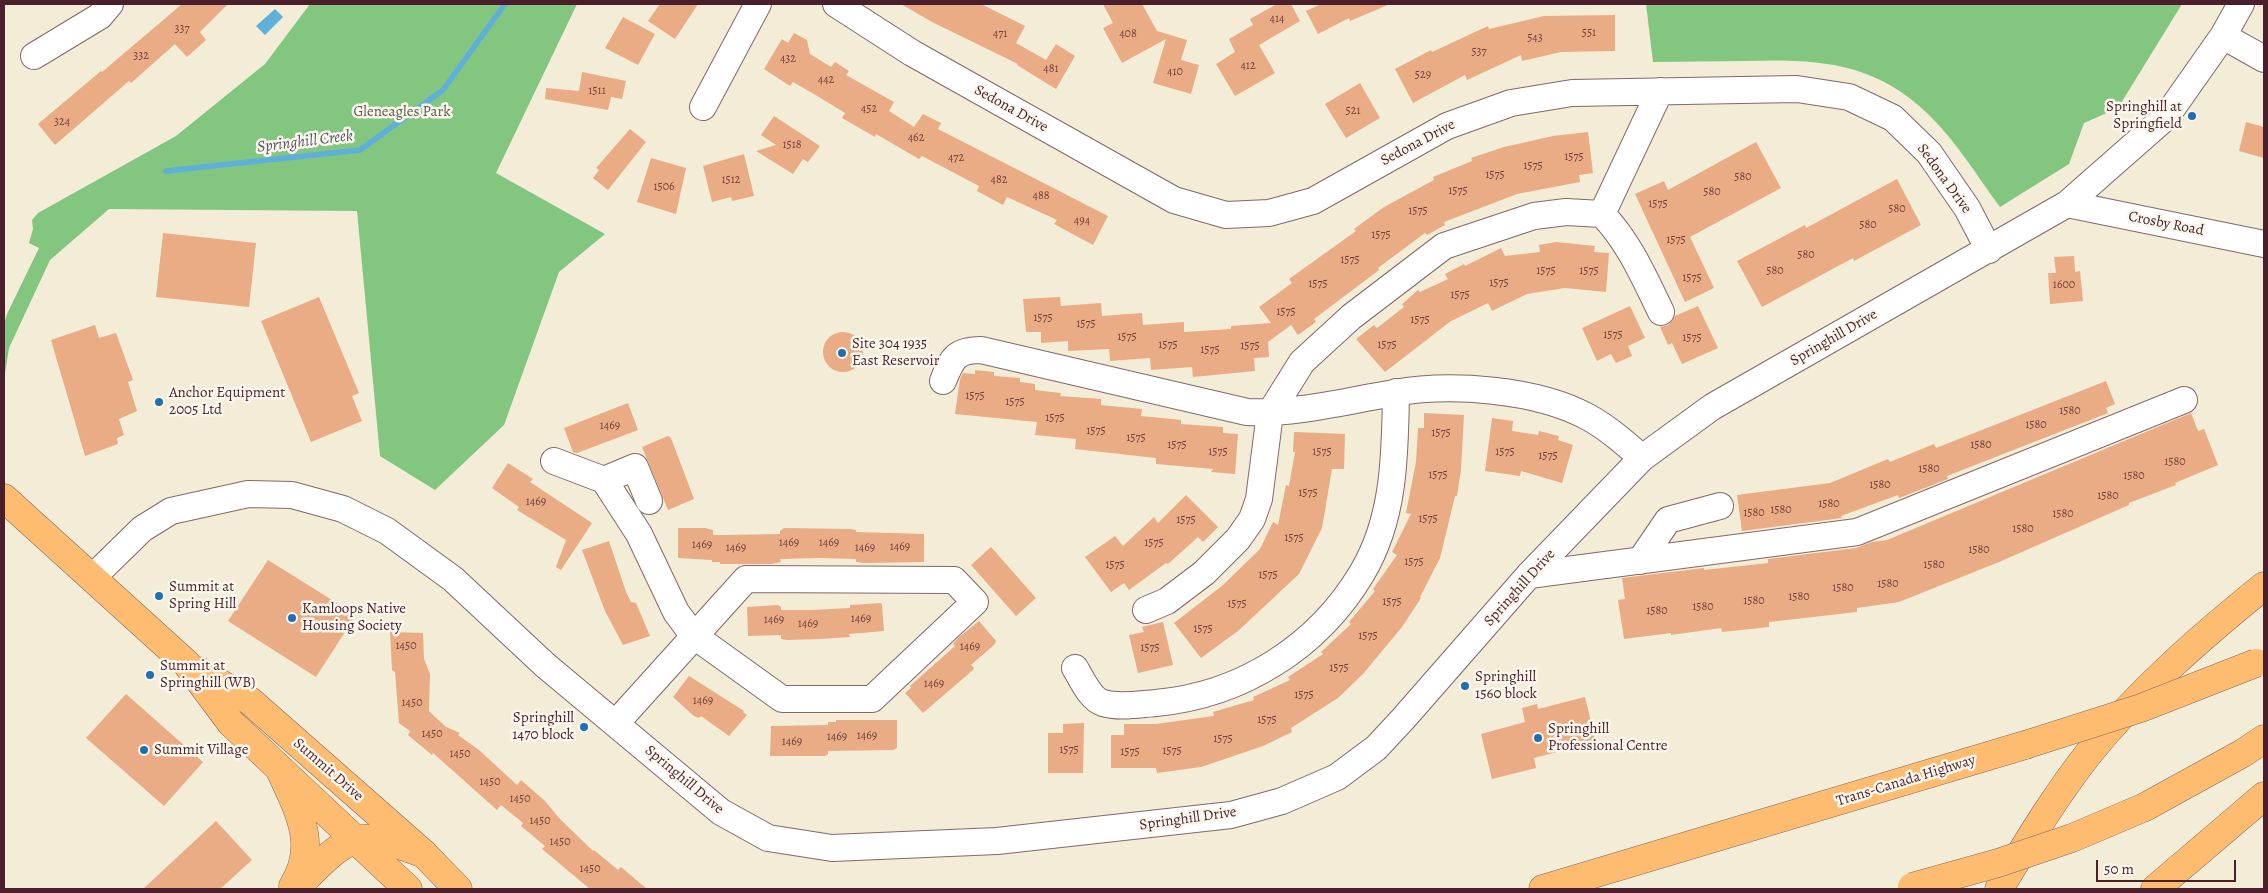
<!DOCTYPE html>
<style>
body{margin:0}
#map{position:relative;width:2268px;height:893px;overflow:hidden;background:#f3ecd6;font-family:Alegreya,serif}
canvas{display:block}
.frame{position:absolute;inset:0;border:5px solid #4a1f2b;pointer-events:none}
.scale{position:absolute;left:2096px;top:860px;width:140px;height:22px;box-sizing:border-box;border:2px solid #4a1f2b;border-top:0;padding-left:6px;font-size:15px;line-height:18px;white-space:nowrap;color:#4a1f2b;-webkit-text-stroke:4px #fbf7ec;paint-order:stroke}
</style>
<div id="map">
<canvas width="2268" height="893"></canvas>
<div class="frame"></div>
<div class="scale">50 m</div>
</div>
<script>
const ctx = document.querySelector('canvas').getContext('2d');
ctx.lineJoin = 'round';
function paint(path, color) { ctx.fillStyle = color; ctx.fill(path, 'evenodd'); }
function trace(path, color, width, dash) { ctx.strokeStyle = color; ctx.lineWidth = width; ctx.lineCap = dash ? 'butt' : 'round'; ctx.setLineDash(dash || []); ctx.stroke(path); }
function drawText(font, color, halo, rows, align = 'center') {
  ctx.font = font + ' Alegreya,serif'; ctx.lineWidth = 5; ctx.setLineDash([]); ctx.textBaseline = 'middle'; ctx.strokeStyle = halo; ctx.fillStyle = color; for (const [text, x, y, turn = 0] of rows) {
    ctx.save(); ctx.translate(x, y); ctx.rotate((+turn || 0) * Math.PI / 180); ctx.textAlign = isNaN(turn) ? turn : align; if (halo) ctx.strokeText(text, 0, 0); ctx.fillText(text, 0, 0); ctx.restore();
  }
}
paint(new Path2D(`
 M310,4H577L496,173L605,234L559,272L504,425L435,490L380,456L357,211L109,209L50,260L9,348L4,380V324L7,314L39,248L29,243L33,229L32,220L38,213L176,136L265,64Z
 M1646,4H2182L2118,108L2084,123L2069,164L2000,207C1977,176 1956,141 1928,114C1873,61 1816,59 1744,61C1714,61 1684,62 1653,62Z`), '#82c680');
paint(new Path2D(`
 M275,9L283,17L265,35L256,26Z`), '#5eafd9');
trace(new Path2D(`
 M166,171L360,150L443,90L505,4`), '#5eafd9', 5.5);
paint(new Path2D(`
 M182,4H228L200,32L206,40L187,57L175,44L131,83L129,81L55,145L38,124L101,71L102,72Z
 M660,4H698L675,39L648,21Z
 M901,4H981L1025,26L1016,43L1046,60L1056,44L1075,56L1056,89L1017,65L1018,64L932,22Z
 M1103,4H1142L1157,31L1187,40L1181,60L1199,65L1191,94L1153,83L1166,39L1122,63L1103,28L1113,23Z
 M1277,4H1291L1300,21L1259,45L1275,73L1235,96L1216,64L1235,52L1229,39L1253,25L1250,19Z
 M1321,4H1390L1350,21L1349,18L1318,34L1306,11Z
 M1615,15V51L1561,52L1522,61L1521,55L1467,80L1465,75L1413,103L1395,69L1431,50L1432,52L1488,26L1489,29L1544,16Z
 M623,17L655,34L638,65L605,48Z
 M794,33L807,40L810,54L831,67L835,62L849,71L846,75L894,102L889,111L914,127L923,114L941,123L938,129L1108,216L1093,245L1054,224L1057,220L1007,197L1003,205L977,191L979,186L922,156L919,159L876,134L875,137L842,118L845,113L819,97L793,82L790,86L764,69L782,39L788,43Z
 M582,72L626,81L622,99L611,97L608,110L545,99L546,88L579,91Z
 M1360,83L1380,118L1346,138L1325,104Z
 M774,116L820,146L808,162L803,159L793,174L756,151L776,145L761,135Z
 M2246,122L2264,127V158L2239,151Z
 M630,129L646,142L608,190L593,178L599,170L596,168Z
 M1588,132L1593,173L1579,175L1580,182L1517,194L1444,222L1445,225L1427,235L1425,233L1378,268L1379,270L1314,319L1316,322L1298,335L1291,325L1268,342L1269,357L1254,358L1255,371L1193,377L1192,367L1151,370L1150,358L1110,361L1109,349L1068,351V341L1041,343V332H1026L1023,299L1060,297L1061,306L1101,303L1102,316L1142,313L1143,325L1184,322V332L1231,329V326L1271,323L1259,307L1292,283L1289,279L1356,231L1354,229L1384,207L1434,180L1433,177L1472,161L1471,158L1504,147L1553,136Z
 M1756,142L1781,188L1690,237L1714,288L1685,302L1635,194L1664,181L1668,190Z
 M744,154L754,196L732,201L731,197L712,202L703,166Z
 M651,158L686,168L676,214L637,202Z
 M1897,179L1921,225L1854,261L1853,258L1762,307L1737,261L1805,225L1806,228Z
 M163,233L256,243L249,307L156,297Z
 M1556,242L1595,246L1594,252L1609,253L1606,292L1565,288L1527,294L1492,311L1488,303L1451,321L1385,372L1356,339L1374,325L1377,328L1404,307L1402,304L1418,290L1420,292L1448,279L1445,274L1464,264L1465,266L1501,248L1505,256L1540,252L1539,245Z
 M2074,256L2075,272L2080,271L2083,301L2050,304L2048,273H2056L2054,257Z
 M319,297L359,393L352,396L362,421L311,442L261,321Z
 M1630,306L1645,338L1628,346L1632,356L1616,363L1611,354L1597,361L1582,328Z
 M1698,306L1718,348L1682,364L1672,343L1668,345L1660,327L1668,325L1675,316Z
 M95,325L99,338L116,333L133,380L128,382L137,411L119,419L124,435L117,438L118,444L85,456L51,340Z
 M823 352a20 20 0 1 1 40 0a20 20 0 1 1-40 0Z
 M975,370L994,372V376L1020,378V382L1035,384V390L1061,393L1060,396L1101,399V405L1142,409L1141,416L1181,420V424L1223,427V433L1238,434L1235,474L1211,472L1213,469L1156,464V458L1075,449L1076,439L1035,435L1037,422L955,414L960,379L963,373L975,374Z
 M2106,381L2115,404L2106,408L2108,413L1947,476L1948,479L1899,498L1898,495L1841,516L1842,518L1742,531L1737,495L1830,483L1888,459L1890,462L1934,444L1936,448Z
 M628,403L638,430L577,453L573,452L564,428Z
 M1424,413L1464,415L1461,470L1457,496H1455L1440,558L1420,597L1421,598L1402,627L1363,674L1338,698L1291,728L1292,732L1263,746L1201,767L1157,773L1156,768H1111V735H1124V724H1156L1214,716L1213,712L1254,700L1253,697L1290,680L1288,677L1323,654L1321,652L1351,624L1349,622L1375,591L1373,589L1397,555L1392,552L1411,514L1406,513L1416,462L1418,428H1424Z
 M2191,413L2198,431L2204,429L2218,465L2175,483L2176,485L2129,503V505L1999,562L1899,602L1857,608V612L1769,622V627L1722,632L1721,628L1671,635V633L1624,639L1618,600L1625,599L1622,578L1704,568V570L1768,563V559L1856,548L1872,542L1887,540Z
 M1492,418L1513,421L1512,431L1538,435L1539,431L1559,436L1558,440L1573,445L1562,483L1521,471L1520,476L1485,471Z
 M1294,432L1345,434L1344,469H1332L1322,528L1299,574L1238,631L1201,658L1174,623L1223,585L1260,549L1273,522L1278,525L1286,485L1289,486L1295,452H1293Z
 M668,436L671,438L694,499L668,510L642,447Z
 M508,463L533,479L530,482L592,523L561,570L556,567L566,540L522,513L517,510L519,507L492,488Z
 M1186,495L1218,527L1203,542L1198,537L1168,564L1166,563L1129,590L1124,583L1111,592L1085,557L1115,536L1123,546L1154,517L1158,523Z
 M678,528H705L713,530V535H726L780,534V531L784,528L851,529L856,530V532L924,534V562L864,563L856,562V559L820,558L780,559L781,562L772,564H720V562H712V560L678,558Z
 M609,541L626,592L631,602L636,603L650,636L623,645L605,611L582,550Z
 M991,547L1036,598L1016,616L971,565Z
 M268,560L356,615L316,677L228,621Z
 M881,603L882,605L884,631L849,634L850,637L820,639L787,640L781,639V635L748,636L747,607L778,605L781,607V610H812L850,608V605Z
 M979,621L996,641L995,644L971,665L974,668L973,670L923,713L905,693L911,688L910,686L955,646L953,644L958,638Z
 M1163,622L1173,665L1138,673L1129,635L1144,632L1142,627Z
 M390,632L423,633L424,659L430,674L429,711L434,716L446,727L460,733L458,735L479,750L517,785L521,780L545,801L559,818L593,851L594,850L618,870L621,867L647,889H590L542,849L545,846L521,826L523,823L501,805L497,810L433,753L432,755L408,735L410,731L399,723L395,672L392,670Z
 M689,676L744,711L743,712L747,715L729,736L701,716L699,718L694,716L673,697Z
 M126,694L203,762L164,806L86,738Z
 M1585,697L1596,742L1534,758L1536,768L1492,779L1481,734L1525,722L1522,708L1537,704L1538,709Z
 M836,720H897V748L893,750L828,751V754L825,756H770L771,726L828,725V722H836Z
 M1084,723L1083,773H1048V733H1063V724Z
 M216,821L252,860L220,889H143Z`), '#eaac85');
const minor = new Path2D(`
 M836,4L912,53L1174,200L1226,215L1269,213L1313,201L1447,126L1511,103L1572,93L1797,89L1849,97L1893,118L1929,153L1967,208L1989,250
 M2223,36L2264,59
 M34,56L100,16L110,4
 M703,107L758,4
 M2067,204L2264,244
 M1602,214L1660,91
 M943,381C952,359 955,350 981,350L1247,412C1297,414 1345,401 1394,393C1451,383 1536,389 1588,417C1608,428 1625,443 1642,458
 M554,461L604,480L639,534L676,612L693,635L782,699H872L975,602L954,580L746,579L616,723
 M604,480L635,467L649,501
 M1640,561L1668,520L1720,506
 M1529,575L1857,532L2184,400
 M93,577L142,529L171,511L248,494L292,495L343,509L387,531L453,579L545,665L721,812L768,838L832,848L997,841L1231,815L1282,801L1337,777L1376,748L1403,719L1529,575L1642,458L1712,407L2067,204L2166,117L2223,36L2241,4
 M1146,610L1167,601L1204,573L1238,539L1252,519L1259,499L1270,413L1302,362L1351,317L1444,246L1534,216L1566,212L1602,214C1629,242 1644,277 1661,312
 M1075,668C1082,679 1090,699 1103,703C1119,708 1140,704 1156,703C1242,695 1318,647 1362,573C1395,518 1395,454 1396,392`);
const major = new Path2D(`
 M4,498L187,664L231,723L408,889
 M199,671L250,701L424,854L458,889`);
const highway = new Path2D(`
 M280,770C298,810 319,845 293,886
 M2145,807L2243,753L2264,739
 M295,889C311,874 334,846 355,840C375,835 406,847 424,854
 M1543,889L2025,745
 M1999,889C2027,843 2055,796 2089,753C2140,690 2201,637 2264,586
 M2155,889L2264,796`);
trace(minor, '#856767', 28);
trace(major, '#856767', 29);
trace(highway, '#856767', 29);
trace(minor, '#fff', 26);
trace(major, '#febc70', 28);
trace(highway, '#febc70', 28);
const highwayBridge = new Path2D(`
 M2025,745L2141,708L2256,663
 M1912,887L1998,863L2072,838L2145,807`);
trace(highwayBridge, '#856767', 29, []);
trace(highwayBridge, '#febc70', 28);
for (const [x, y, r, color] of [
 [2192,116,5,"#1f6fb2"],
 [842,353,5,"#1f6fb2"],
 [159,402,5,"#1f6fb2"],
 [159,596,5,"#1f6fb2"],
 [292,618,5,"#1f6fb2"],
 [150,675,5,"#1f6fb2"],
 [1465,686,5,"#1f6fb2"],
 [584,727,5,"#1f6fb2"],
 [1538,738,5,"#1f6fb2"],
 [144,750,5,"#1f6fb2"]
]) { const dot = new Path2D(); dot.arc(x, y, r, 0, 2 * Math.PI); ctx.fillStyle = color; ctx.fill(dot); trace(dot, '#fbf7ec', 2); }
drawText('12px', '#724242', null, [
 ["414",1277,19],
 ["337",182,29],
 ["551",1589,33],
 ["471",1000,34],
 ["408",1128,34],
 ["543",1535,38],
 ["537",1479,52],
 ["332",141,56],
 ["432",788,59],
 ["412",1248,66],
 ["481",1051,69],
 ["410",1175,72],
 ["529",1423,75],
 ["442",826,80],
 ["1511",597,91],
 ["452",869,109],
 ["521",1353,111],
 ["324",62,122],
 ["462",916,138],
 ["1518",792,145],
 ["1575",1574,157],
 ["472",956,158],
 ["1575",1533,166],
 ["1575",1495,175],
 ["580",1743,177],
 ["1512",731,180],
 ["482",999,180],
 ["1506",664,187],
 ["1575",1458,191],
 ["580",1712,192],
 ["488",1041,196],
 ["1575",1658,204],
 ["580",1897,209],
 ["1575",1418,211],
 ["494",1082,221],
 ["580",1868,225],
 ["1575",1381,235],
 ["1575",1676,240],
 ["580",1806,255],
 ["1575",1350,260],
 ["1575",1546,271],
 ["1575",1589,271],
 ["580",1775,271],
 ["1575",1692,278],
 ["1575",1499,283],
 ["1575",1318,284],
 ["1600",2064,285],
 ["1575",1460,295],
 ["1575",1286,312],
 ["1575",1043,318],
 ["1575",1420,320],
 ["1575",1086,324],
 ["1575",1613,335],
 ["1575",1127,337],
 ["1575",1692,338],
 ["1575",1168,345],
 ["1575",1387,345],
 ["1575",1250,346],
 ["1575",1210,350],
 ["1575",975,396],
 ["1575",1015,402],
 ["1580",2070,411],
 ["1575",1055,418],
 ["1580",2036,425],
 ["1469",610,426],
 ["1575",1096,431],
 ["1575",1441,433],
 ["1575",1136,438],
 ["1575",1177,445],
 ["1580",1981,445],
 ["1575",1218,452],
 ["1575",1322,452],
 ["1575",1505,452],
 ["1575",1548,456],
 ["1580",2175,462],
 ["1580",1929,469],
 ["1575",1438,475],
 ["1580",2134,476],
 ["1580",1880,485],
 ["1575",1308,493],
 ["1580",2108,496],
 ["1469",536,502],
 ["1580",1829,504],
 ["1580",1781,510],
 ["1580",1754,513],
 ["1580",2063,514],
 ["1575",1428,519],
 ["1575",1186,520],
 ["1580",2023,529],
 ["1575",1294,538],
 ["1469",789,543],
 ["1469",829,543],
 ["1575",1154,543],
 ["1469",702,545],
 ["1469",900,547],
 ["1469",736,548],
 ["1469",865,548],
 ["1580",1979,550],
 ["1575",1414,562],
 ["1575",1115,565],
 ["1580",1934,565],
 ["1575",1268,575],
 ["1580",1888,584],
 ["1580",1843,588],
 ["1580",1799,597],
 ["1580",1754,601],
 ["1575",1392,602],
 ["1575",1237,604],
 ["1580",1703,607],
 ["1580",1657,611],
 ["1469",861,619],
 ["1469",774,620],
 ["1469",808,624],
 ["1575",1203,629],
 ["1575",1368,636],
 ["1450",406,646],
 ["1469",970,647],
 ["1575",1150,648],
 ["1575",1339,668],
 ["1469",934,684],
 ["1575",1304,695],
 ["1469",703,701],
 ["1450",412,703],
 ["1575",1267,720],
 ["1450",432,734],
 ["1469",867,736],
 ["1469",837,737],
 ["1575",1223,739],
 ["1469",792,742],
 ["1575",1069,750],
 ["1575",1172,751],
 ["1575",1130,752],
 ["1450",460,754],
 ["1450",490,782],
 ["1450",520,799],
 ["1450",540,821],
 ["1450",560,842],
 ["1450",590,869]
]);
drawText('15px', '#4a1f2b', '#fbf7ec', [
 ["Springhill at",2182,107,"right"],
 ["Springfield",2182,124,"right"],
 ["Site 304 1935",852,344],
 ["East Reservoir",852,361],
 ["Anchor Equipment",169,393],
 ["2005 Ltd",169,410],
 ["Summit at",169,587],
 ["Spring Hill",169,604],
 ["Kamloops Native",302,609],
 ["Housing Society",302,626],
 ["Summit at",160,666],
 ["Springhill (WB)",160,683],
 ["Springhill",1475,677],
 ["1560 block",1475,694],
 ["Springhill",574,718,"right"],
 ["1470 block",574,735,"right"],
 ["Springhill",1548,729],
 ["Professional Centre",1548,746],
 ["Summit Village",154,750]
], 'left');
drawText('15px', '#4a1f2b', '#fbf7ec', [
 ["Sedona Drive",1011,109,29],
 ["Sedona Drive",1418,143,-28],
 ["Sedona Drive",1944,179,54],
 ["Crosby Road",2166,224,11],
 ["Springhill Drive",1834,338,-30],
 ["Springhill Drive",1520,588,-48],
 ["Summit Drive",328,770,41],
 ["Springhill Drive",684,780,40],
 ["Trans-Canada Highway",1906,781,-17],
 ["Springhill Drive",1188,819,-8]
]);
drawText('15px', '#5e5949', '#fbf7ec', [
 ["Gleneagles Park",402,112]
]);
drawText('italic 16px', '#515168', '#fbf7ec', [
 ["Springhill Creek",305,142,-7]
]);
</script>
